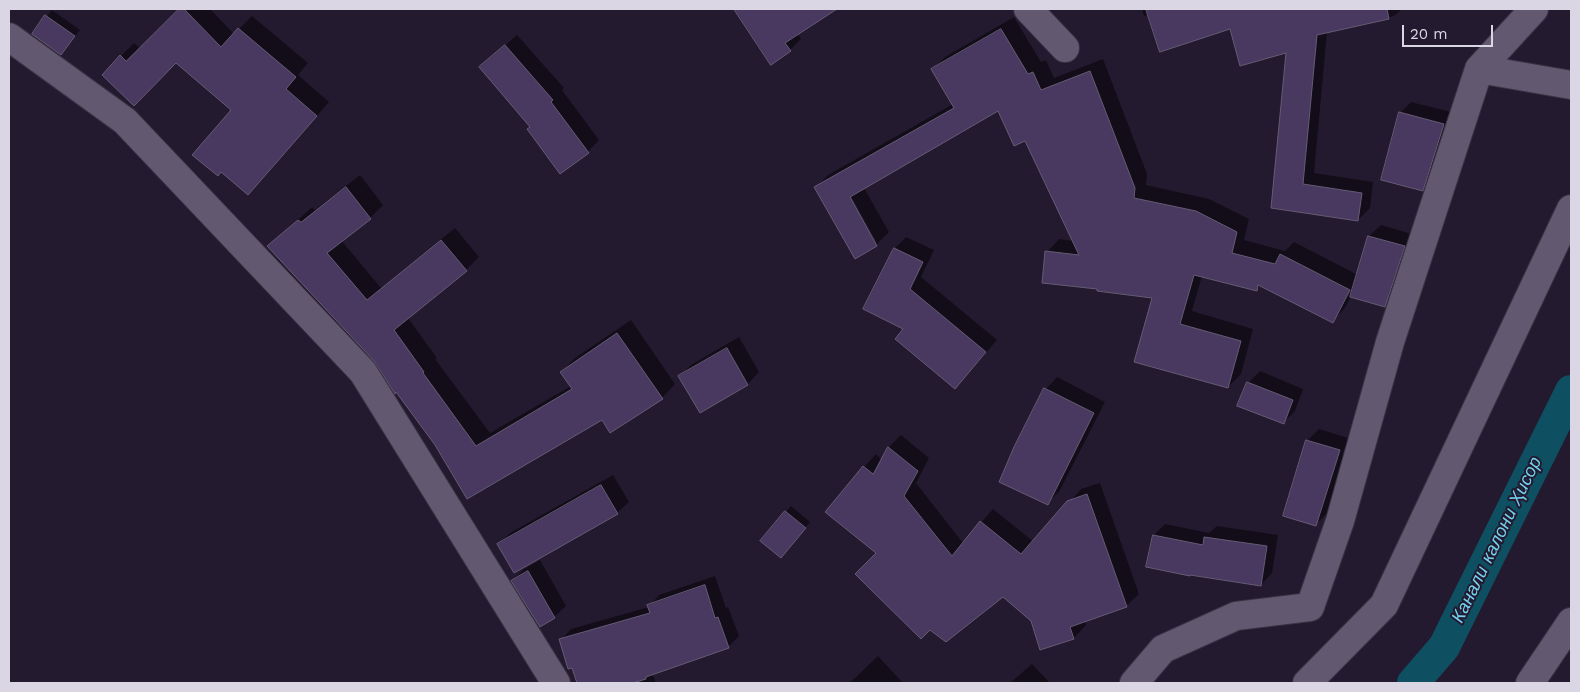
<!DOCTYPE html>
<meta charset="utf-8">
<style>
body{margin:0}
#map{position:relative;width:1580px;height:692px;overflow:hidden;background:#231a2f;font-family:"Work Sans",sans-serif}
canvas{display:block}
.frame{position:absolute;inset:0;border:10px solid #dbd6e4;pointer-events:none}
.scale{position:absolute;left:1402px;top:25px;width:91px;height:22px;box-sizing:border-box;border:2px solid #dbd6e4;border-top:0;padding-left:6px;font-size:15px;line-height:18px;white-space:nowrap;color:#dbd6e4;-webkit-text-stroke:4px #231a2f;paint-order:stroke}
</style>
<div id="map">
<canvas width="1580" height="692"></canvas>
<div class="frame"></div>
<div class="scale">20 m</div>
</div>
<script>
const ctx = document.querySelector('canvas').getContext('2d');
ctx.lineJoin = 'round';
function paint(path, color) { ctx.fillStyle = color; ctx.fill(path, 'evenodd'); }
function trace(path, color, width, dash) { ctx.strokeStyle = color; ctx.lineWidth = width; ctx.lineCap = dash ? 'butt' : 'round'; ctx.setLineDash(dash || []); ctx.stroke(path); }
function drawText(font, color, halo, rows, align = 'center') {
  ctx.font = font + ' "Work Sans",sans-serif'; ctx.lineWidth = 4; ctx.setLineDash([]); ctx.textBaseline = 'middle'; ctx.strokeStyle = halo; ctx.fillStyle = color; for (const [text, x, y, turn = 0] of rows) {
    ctx.save(); ctx.translate(x, y); ctx.rotate((+turn || 0) * Math.PI / 180); ctx.textAlign = isNaN(turn) ? turn : align; if (halo) ctx.strokeText(text, 0, 0); ctx.fillText(text, 0, 0); ctx.restore();
  }
}
paint(new Path2D(`
 M180,9H210L234,34L252,16L308,63L298,75L329,102L261,180L232,110L176,61L134,104L121,56L134,43L140,48Z
 M743,9H834L797,33L801,39L790,50L738,13Z
 M1142,9H1402L1394,16L1327,32L1314,173L1373,182L1370,208L1358,220L1272,207L1287,51L1230,27L1149,14L1144,16Z
 M52,10L80,30L61,54L33,34Z
 M1014,17L1041,62L1046,60L1054,78L1103,59L1147,174L1146,185L1209,199L1249,219L1244,240L1285,251L1294,242L1358,275L1369,236L1381,225L1415,235L1396,295L1384,306L1351,296L1345,308L1332,321L1261,285L1256,290L1202,276L1192,311L1253,329L1241,374L1228,387L1154,297L1047,252L1059,239L1074,241L1026,140L999,109L864,188L889,232L876,245L855,257L815,188L828,175L953,104L933,70L945,57ZM848,191L877,243H874L845,192Z
 M517,35L564,88L562,90L599,140L588,152L531,127L481,67Z
 M1411,102L1455,113L1434,178L1422,190L1400,113Z
 M360,175L383,205L370,218L341,240L381,288L455,228L479,257L466,270L408,318L437,358L435,359L490,433L571,386L561,372L575,358L631,320L675,384L662,398L602,418L468,498L436,444L375,360L269,246L312,207L315,210Z
 M906,237L934,250L921,277L997,340L966,376L905,329L865,309L895,248Z
 M739,337L759,372L748,384L700,411L680,376L691,365Z
 M1260,371L1303,389L1295,411L1283,423L1248,383Z
 M1057,377L1105,402L1059,492L1047,503L1000,481L1046,389Z
 M1319,429L1351,439L1327,513L1316,524L1307,441Z
 M901,435L929,458L916,483L963,543L993,509L1034,542L1081,489L1100,483L1139,594L1126,606L1084,620L1086,625L1074,638L1041,649L1032,621L1003,596L878,553L864,467L876,454L882,460L889,447Z
 M613,475L629,502L617,513L499,544L510,533Z
 M791,506L810,522L787,551L786,512Z
 M1165,524L1209,533L1217,526L1278,535L1272,573L1261,585L1154,535Z
 M540,560L566,606L554,617L512,581L524,569Z
 M715,576L726,608L728,607L739,636L728,647L652,673L656,683H578L573,666L561,640L571,629L649,607L659,595Z
 M878,656L903,683H849L854,679Z
 M1032,664L1050,683H1010Z`), '#0007');
trace(new Path2D(`
 M1413,683L1444,647L1571,391`), '#0e5062', 32);
const building = new Path2D(`
 M179,9H184L221,47L238,28L296,77L286,89L317,116L248,195L221,172L218,176L192,155L231,110L176,63L134,106L102,75L120,55L126,61Z
 M734,9H837L785,43L791,51L771,65Z
 M1146,9H1387L1389,19L1317,35L1303,184L1362,193L1358,221L1271,208L1286,53L1240,66L1230,29L1160,52Z
 M45,15L75,36L61,55L32,34Z
 M1001,29L1028,74L1033,72L1041,90L1090,71L1135,188L1134,198L1196,211L1237,232L1232,253L1275,264L1280,254L1350,290L1333,323L1258,285L1257,291L1194,275L1180,324L1241,341L1228,388L1134,362L1152,298L1097,291V289L1042,283L1045,251L1079,255L1025,141L1014,146L998,111L850,197L877,246L855,259L814,187L954,108L931,69Z
 M505,45L553,100L551,102L589,153L560,174L527,129L530,127L479,67Z
 M1399,112L1444,124L1423,191L1381,180Z
 M346,187L371,219L327,253L367,300L441,240L467,271L394,330L424,372L423,373L476,446L572,389L560,372L617,333L663,399L610,433L602,420L467,499L435,445L396,392L395,394L374,361L267,246L298,220L301,222Z
 M1368,236L1405,246L1385,307L1350,297Z
 M894,248L923,262L910,289L986,352L955,389L895,339L903,329L863,309Z
 M727,348L748,385L700,413L678,376Z
 M1247,382L1293,400L1284,424L1237,406Z
 M1044,388L1094,413L1048,505L999,482L1014,447Z
 M1306,440L1340,450L1316,526L1283,516Z
 M888,447L918,471L904,496L952,556L980,521L1021,554L1067,501L1087,494L1127,607L1070,627L1074,639L1040,650L1031,621L1003,597L946,642L930,630L921,639L855,574L876,553L825,512L863,466L873,474Z
 M601,485L618,514L514,573L497,544Z
 M785,511L806,528L781,558L760,541Z
 M1153,535L1203,545L1204,537L1267,546L1261,586L1190,575V576L1146,567Z
 M528,571L555,618L540,627L511,581Z
 M705,585L715,618L718,617L729,648L646,677V679L633,683H577L572,668L568,669L559,639L650,613L647,605Z`);
paint(building, '#49385f');
trace(building, '#655c74', 1);
const minor = new Path2D(`
 M1028,9L1065,48
 M9,37L125,121L363,372L556,683
 M1479,69L1571,85
 M1134,683L1163,649L1236,616L1310,607L1340,521L1390,342L1479,69L1534,9
 M1307,683L1384,605L1571,209
 M1530,683L1571,622`);
trace(minor, '#3a3343', 30);
trace(minor, '#625971', 28);
drawText('italic 18px', '#74d1ef', '#231a2f', [
 ["Канали калони Ҳисор",1497,540,-64]
]);
</script>
